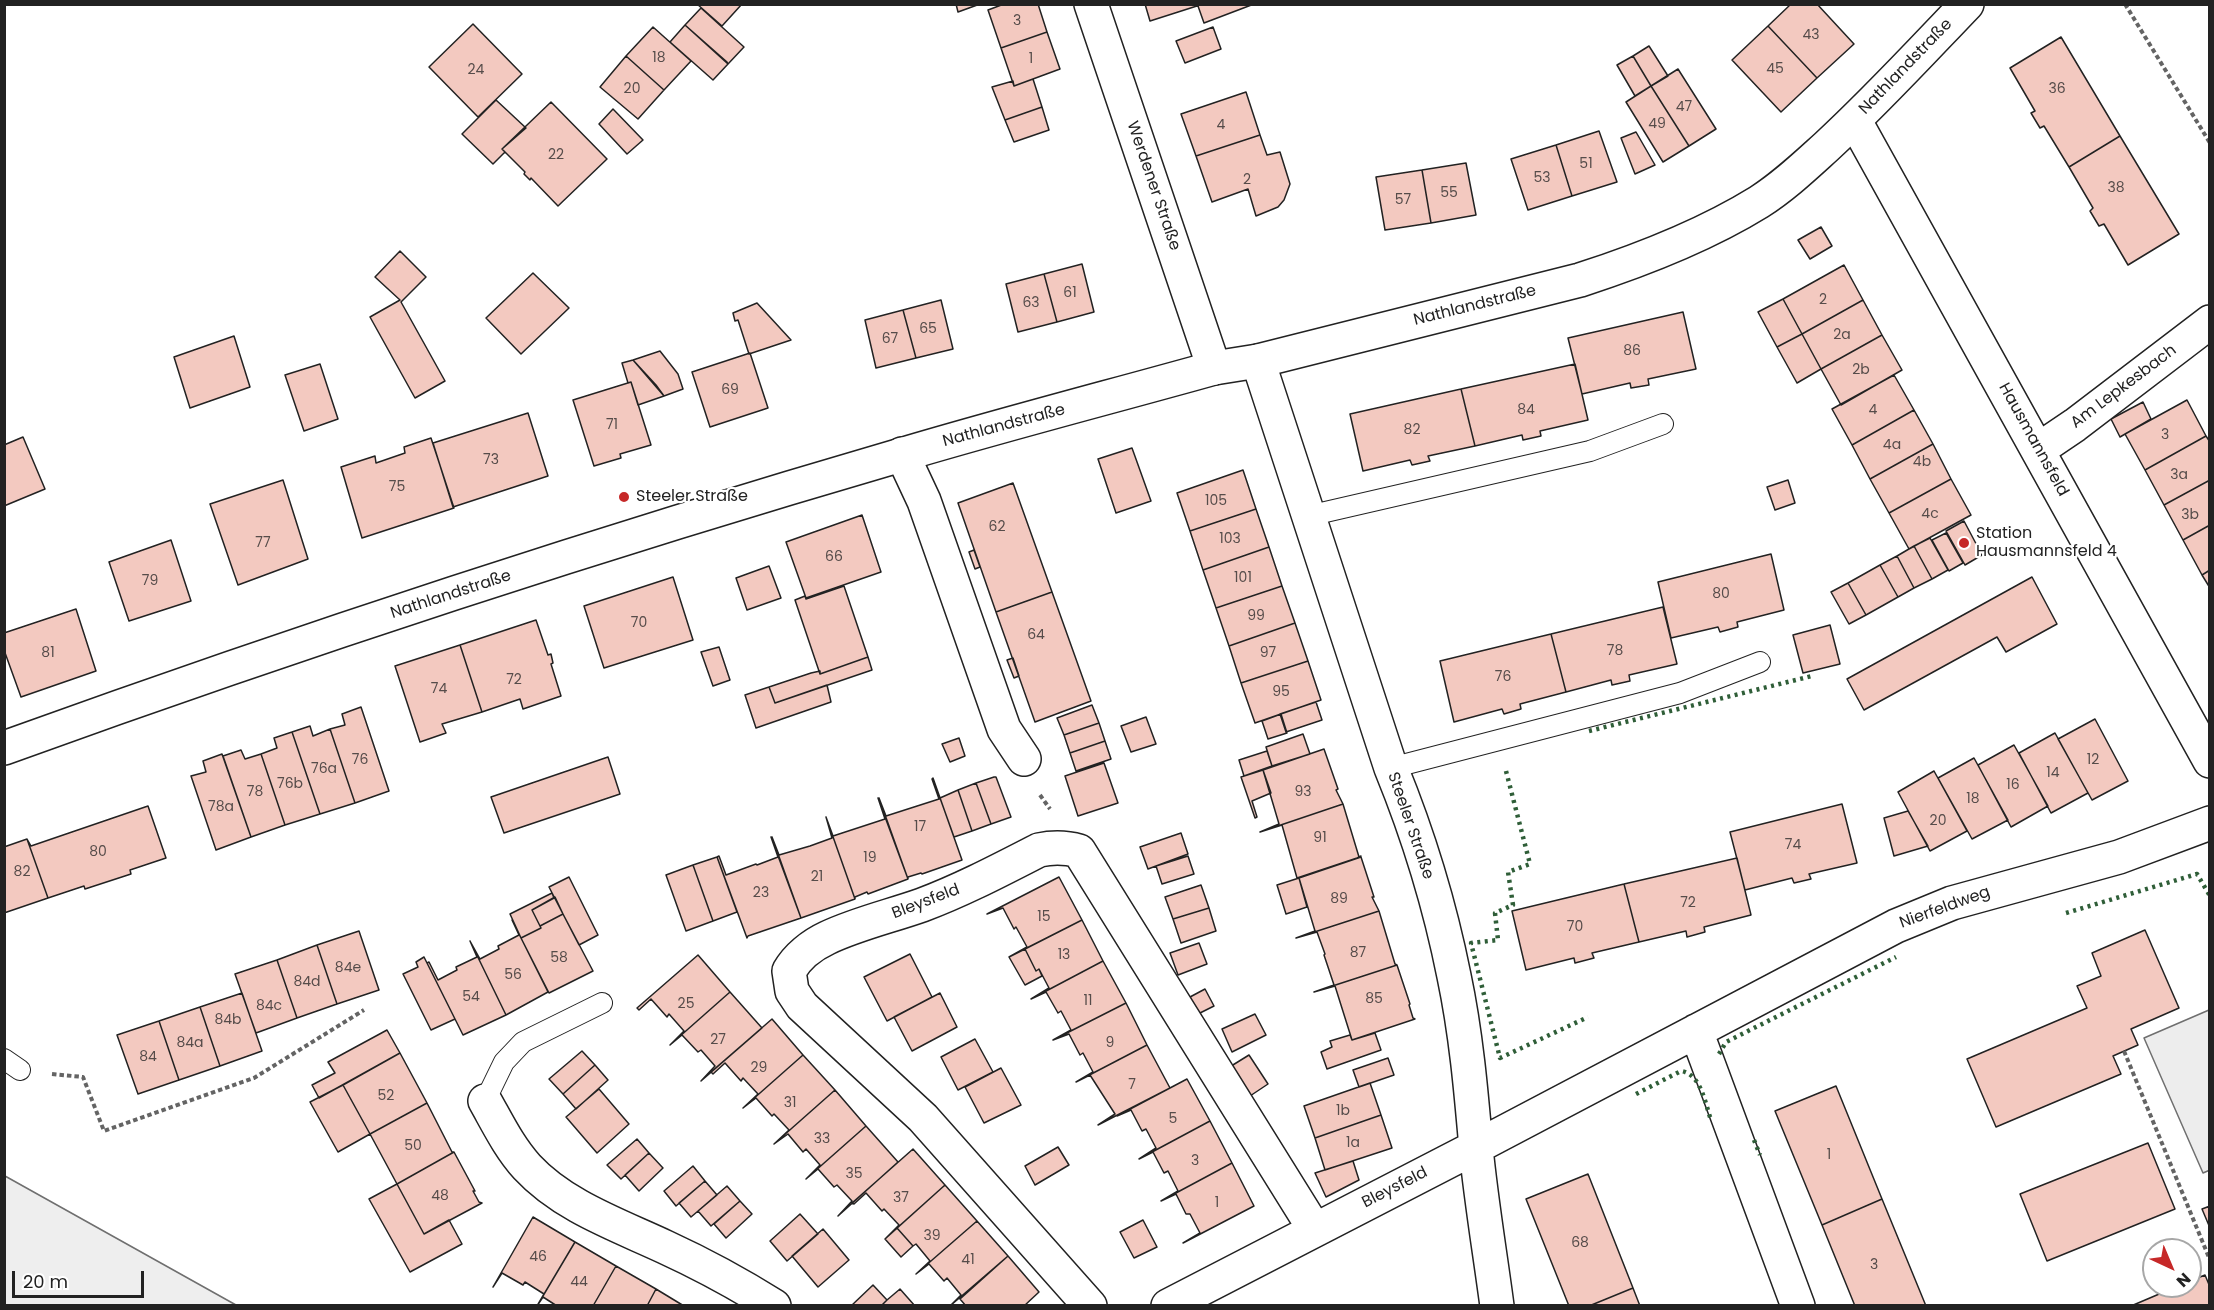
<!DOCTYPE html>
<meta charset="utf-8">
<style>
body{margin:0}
#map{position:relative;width:2214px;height:1310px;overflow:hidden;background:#fff;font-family:Poppins,sans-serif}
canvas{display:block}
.frame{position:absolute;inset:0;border:6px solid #222;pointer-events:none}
.north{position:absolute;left:2142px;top:1238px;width:60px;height:60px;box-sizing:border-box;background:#fff;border:2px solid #a7a7a7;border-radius:50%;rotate:136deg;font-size:16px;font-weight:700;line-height:24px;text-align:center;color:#222}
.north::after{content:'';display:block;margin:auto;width:21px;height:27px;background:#c62828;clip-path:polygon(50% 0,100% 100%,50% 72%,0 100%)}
.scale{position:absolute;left:12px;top:1271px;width:132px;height:27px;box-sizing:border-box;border:3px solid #222;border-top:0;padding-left:8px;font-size:18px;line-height:21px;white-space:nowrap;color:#222;-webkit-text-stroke:4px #fff;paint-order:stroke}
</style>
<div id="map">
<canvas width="2214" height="1310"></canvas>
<div class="frame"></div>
<div class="north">N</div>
<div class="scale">20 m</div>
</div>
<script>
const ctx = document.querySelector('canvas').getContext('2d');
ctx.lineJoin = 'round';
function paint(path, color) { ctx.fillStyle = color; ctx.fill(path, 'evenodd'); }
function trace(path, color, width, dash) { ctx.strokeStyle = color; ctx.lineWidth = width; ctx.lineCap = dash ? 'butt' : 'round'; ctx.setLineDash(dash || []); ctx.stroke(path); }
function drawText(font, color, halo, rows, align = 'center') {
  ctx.font = font + ' Poppins,sans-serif'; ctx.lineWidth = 4.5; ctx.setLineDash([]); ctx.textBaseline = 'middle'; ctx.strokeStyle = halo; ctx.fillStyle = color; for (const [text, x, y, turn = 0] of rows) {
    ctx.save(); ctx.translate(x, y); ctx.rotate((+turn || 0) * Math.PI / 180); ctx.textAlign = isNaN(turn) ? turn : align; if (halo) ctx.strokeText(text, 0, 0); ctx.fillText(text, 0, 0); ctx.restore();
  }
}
const green = new Path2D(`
 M5,1176L236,1305H5Z`);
paint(green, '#eee');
trace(green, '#6f6f6f', 1.5);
const parking = new Path2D(`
 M2209,1010L2210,1170L2203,1173L2144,1038Z`);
paint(parking, '#ededed');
trace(parking, '#6f6f6f', 1.5);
const building = new Path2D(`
 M697,4H742L722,26Z
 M956,4H980L958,12Z
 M1004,4H1038L1047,32L1001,48L988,10Z
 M1145,4H1199L1200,5L1150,21Z
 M1254,4L1204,23L1198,6L1199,4Z
 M1791,4H1817L1854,44L1817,78L1768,26Z
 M701,8L744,47L728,64L685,25Z
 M473,24L522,74L478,117L429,67Z
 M685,25L727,62L728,64L713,80L670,42Z
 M1768,26L1817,78L1781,112L1732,60Z
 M653,27L691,61L664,90L626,56Z
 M1213,27L1221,49L1185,63L1176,41Z
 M1047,32L1060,69L1014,86L1001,48Z
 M2061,37L2120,136L2069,167L2044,126L2040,128L2031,113L2035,111L2010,68Z
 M1649,46L1668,76L1651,86L1633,56Z
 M626,56L664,90L638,119L600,87Z
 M1633,56L1651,86L1635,96L1617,65Z
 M1678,69L1716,129L1689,146L1651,86Z
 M1033,79L1042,107L1005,120L992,87L1013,81L1014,86Z
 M1651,86L1689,146L1663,162L1626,102Z
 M1246,92L1260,135L1196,156L1181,114Z
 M496,100L526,128L502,149L505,152L493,164L462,134Z
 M551,102L607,159L558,206L531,178L530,180L524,174L525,172L502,149Z
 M1042,107L1049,130L1014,142L1005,120Z
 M613,109L643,140L627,154L599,124Z
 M1599,131L1617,182L1572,196L1556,145Z
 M1636,132L1655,165L1635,174L1621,138Z
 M1260,135L1267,155L1280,152L1290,184L1284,200L1278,207L1256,216L1248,189L1212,202L1196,156Z
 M2120,136L2179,234L2128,265L2104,224L2099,226L2090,211L2093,208L2069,167Z
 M1556,145L1572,196L1528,210L1511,159Z
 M1466,163L1476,215L1431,223L1422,170Z
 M1422,170L1431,223L1385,230L1376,177Z
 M1821,227L1832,246L1810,259L1798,240Z
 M400,251L426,277L401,302L445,381L415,398L370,317L400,300L375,277Z
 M1082,264L1094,312L1057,322L1044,274Z
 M1844,265L1863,300L1802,334L1783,299Z
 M533,273L569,308L521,354L486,318Z
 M1044,274L1057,322L1018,332L1006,284Z
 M1783,299L1802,334L1777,347L1758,312Z
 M941,300L953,349L916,358L903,310Z
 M1863,300L1882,335L1821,369L1802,334Z
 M757,303L791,340L749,354L738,320L735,321L733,313Z
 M903,310L916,358L876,368L865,320Z
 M1683,312L1696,369L1648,379L1649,385L1631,388L1630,383L1582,394L1568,338Z
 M1802,334L1821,369L1797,383L1777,347Z
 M1882,335L1902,370L1841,405L1821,369Z
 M234,336L250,387L190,408L174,357Z
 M660,351L678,374L683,389L664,396L633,360Z
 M750,353L768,408L710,427L692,372Z
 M633,360L656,385L664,396L638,405L631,382L628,383L622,363Z
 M320,364L338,419L304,431L285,375Z
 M1575,364L1588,420L1540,431L1541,436L1523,440L1522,435L1475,446L1461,389Z
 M1894,375L1914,410L1852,445L1832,409Z
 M631,382L651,445L620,454L621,458L594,466L573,400Z
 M1461,389L1475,446L1428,456L1430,461L1412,465L1410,460L1363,471L1350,414Z
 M2187,400L2206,436L2145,470L2125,434Z
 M2143,402L2151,419L2120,437L2111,419Z
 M1914,410L1933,444L1870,479L1852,445Z
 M528,413L548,476L453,507L433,443Z
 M2206,436L2210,442V480L2164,505L2145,470Z
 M23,437L45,489L4,506V445Z
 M431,438L454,508L362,538L341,467L375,456L376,463L405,453L404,447Z
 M1933,444L1951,479L1889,513L1870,479Z
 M1132,448L1151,501L1116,513L1098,459Z
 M1243,470L1256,509L1190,531L1177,493Z
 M1951,479L1971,515L1909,549L1889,513Z
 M283,480L308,559L238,585L210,504Z
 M1788,480L1795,503L1775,510L1767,487Z
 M2210,480V525L2183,540L2164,505Z
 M1013,483L1052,592L996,612L958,503Z
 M1256,509L1269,547L1203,570L1190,531Z
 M862,515L881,572L806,598L786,542Z
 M1964,521L1982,555L1965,565L1946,531Z
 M2210,525V570L2202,575L2183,540Z
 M1946,533L1963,563L1949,571L1932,540Z
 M1930,538L1948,570L1932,579L1914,546Z
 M171,540L191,601L129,621L109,562Z
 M1914,546L1932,579L1914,588L1897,556Z
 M1269,547L1282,586L1216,608L1203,570Z
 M974,550L980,567L975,569L969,552Z
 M1771,554L1784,610L1737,622L1738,627L1720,632L1718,627L1671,638L1658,582Z
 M1897,556L1914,588L1898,597L1880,565Z
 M1880,565L1898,597L1866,615L1848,583Z
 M769,566L781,598L747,610L736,578Z
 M2210,570V588L2202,575Z
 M673,577L693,640L604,668L584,606Z
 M2032,577L2057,624L2006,652L1997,637L1864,710L1847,679Z
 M1848,583L1866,615L1849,624L1831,592Z
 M844,586L868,657L820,674L795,600L805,596L806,599Z
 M1282,586L1295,623L1229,646L1216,608Z
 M1052,592L1091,701L1035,722L996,612Z
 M1663,607L1677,664L1629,675L1630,681L1612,685L1611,680L1566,692L1551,634Z
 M76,609L96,671L21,697L4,650V633Z
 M536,620L548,655L551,654L553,663L551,664L561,696L523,709L520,699L482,712L460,645Z
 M1295,623L1308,661L1241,683L1229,646Z
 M1830,625L1840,664L1803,673L1793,635Z
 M1551,634L1566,692L1520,704L1521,709L1504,714L1502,709L1454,722L1440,661Z
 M460,645L482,712L442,724L446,733L420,742L395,666Z
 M719,647L730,680L713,686L701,652Z
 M868,657L872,670L775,703L769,687L811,673L820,671V674Z
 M1013,658L1019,676L1014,678L1007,660Z
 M1308,661L1321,700L1255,723L1241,683Z
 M827,685L831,702L756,728L745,695L769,687L775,703Z
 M1316,702L1322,720L1286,732L1280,714Z
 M1092,705L1099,723L1064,735L1057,718Z
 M361,707L389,791L355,803L330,729L345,725L342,714Z
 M1281,714L1287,733L1268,739L1262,721Z
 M1146,717L1156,744L1131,752L1121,726Z
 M2095,719L2128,781L2092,800L2058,739Z
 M1099,723L1105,741L1070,753L1064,735Z
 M310,726L313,736L330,729L355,803L320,814L292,732Z
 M292,732L320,814L285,825L261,754L277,748L274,738Z
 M2055,733L2088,793L2051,813L2019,753Z
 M1303,734L1310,754L1272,766L1266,747Z
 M959,738L965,756L950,762L942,744Z
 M1105,741L1111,759L1076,771L1070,753Z
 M2014,745L2048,806L2011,827L1978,765Z
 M1324,749L1338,789L1336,790L1343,804L1260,832L1279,824L1263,770Z
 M241,750L245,759L261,754L285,825L251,837L223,756Z
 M1267,751L1272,766L1244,776L1239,760Z
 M222,754L251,837L216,850L191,776L206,772L203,761Z
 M608,757L620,794L504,833L491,797Z
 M1974,758L2008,820L1972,839L1938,778Z
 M1104,763L1118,803L1078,816L1065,776Z
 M1263,770L1271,793L1252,801L1257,817L1255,818L1241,777Z
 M1934,771L1967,831L1930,851L1898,792Z
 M994,777H996L1011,817L991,824L976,783Z
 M933,778L962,860L922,874L921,873L908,877V879L879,798L886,816L939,799L932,779Z
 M976,783L991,824L972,831L958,790Z
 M958,790L972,831L954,837L940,798Z
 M878,798L908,879L868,894L867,892L855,897V899L826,817L833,836L885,819Z
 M1343,804L1359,857L1361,856L1357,858L1297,878L1282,825L1260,832Z
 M1842,804L1857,863L1809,874L1811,879L1794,883L1792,878L1745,890L1730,832Z
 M148,806L166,858L130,870L131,874L85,889L84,886L48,898L27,839L31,846Z
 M1908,811L1928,846L1894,856L1884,818Z
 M826,817L855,899L801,918L772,837L779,855L810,846L832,838Z
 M1181,833L1188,854L1148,869L1140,847Z
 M771,837L801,918L748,936L747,938L717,857L719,856L726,875L756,864L757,865L778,857Z
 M27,839L48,898L4,913V847Z
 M1188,856L1194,874L1162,884L1156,866Z
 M717,857L737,912L713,921L693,865Z
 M1361,857L1374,897H1372L1379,911L1296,938L1315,931L1299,878Z
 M1737,858L1751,915L1704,927L1705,932L1687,937L1686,931L1639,942L1624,884Z
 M693,865L713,921L686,931L666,875Z
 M569,877L598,935L579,945L549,887Z
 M1059,877L1082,920L1009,957L1027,947L1016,927L1014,929L1003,908L987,914Z
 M1299,878L1307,907L1286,914L1277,885Z
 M1624,884L1639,942L1592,953L1594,958L1575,963L1574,958L1526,970L1512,911Z
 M1201,885L1209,908L1173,919L1165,897Z
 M552,893L554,898L532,910L541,928L521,938L510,914Z
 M555,897L563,914L540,926L532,910Z
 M1209,908L1216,931L1181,943L1173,919Z
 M1379,911L1395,964L1397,965L1314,992L1334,985L1324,955L1325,954L1317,932L1296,938Z
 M563,914L593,971L549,993L521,938L541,928L540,926Z
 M512,920L548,992L506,1015L470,941L480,959L499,949L498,946L519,935Z
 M1082,920L1103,961L1031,999L1049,988L1039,969L1036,971L1025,949Z
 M2145,930L2179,1008L2131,1029L2138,1045L2113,1056L2121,1074L1996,1127L1967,1059L2087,1008L2077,986L2101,976L2092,953Z
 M359,931L379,990L337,1004L317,945Z
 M470,941L506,1015L463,1035L427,963L429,962L438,980L457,970L456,967L477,957Z
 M1199,943L1207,964L1178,975L1170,953Z
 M317,945L337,1004L297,1018L277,960Z
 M1025,949L1036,971L1039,969L1042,976L1025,985L1009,957Z
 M910,954L932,997L887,1021L864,977Z
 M698,955L730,992L670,1045L684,1031L669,1014L667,1017L651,999L639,1010L637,1008Z
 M424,957L455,1019L431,1030L403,974L418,967L416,962Z
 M277,960L297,1018L256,1033L235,974Z
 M1103,961L1126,1003L1053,1040L1071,1030L1061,1011L1058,1013L1046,992L1031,999Z
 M1397,965L1410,1004L1409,1005L1413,1018L1415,1019L1352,1040L1335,986L1314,992Z
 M1205,989L1214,1006L1198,1014L1190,997Z
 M730,992L762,1028L701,1081L715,1066L701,1050L698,1052L682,1035L670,1045Z
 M242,993L262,1051L220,1066L200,1007Z
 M940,993L957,1027L912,1051L894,1017Z
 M1126,1003L1147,1045L1076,1082L1093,1072L1083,1053L1080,1055L1069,1034L1053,1040Z
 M200,1007L220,1066L179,1080L159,1021Z
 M1255,1014L1266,1035L1232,1052L1222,1029Z
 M772,1019L803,1055L743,1108L758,1094L743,1078L741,1081L725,1063L713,1074L711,1072Z
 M159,1021L179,1080L138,1094L117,1035Z
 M387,1030L400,1053L319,1098L312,1085L335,1073L328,1062Z
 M1375,1033L1381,1050L1327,1069L1321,1052L1332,1047L1330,1041L1350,1035L1352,1040Z
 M975,1039L993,1072L958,1090L941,1057Z
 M1147,1045L1170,1088L1098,1125L1115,1114L1090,1075L1076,1082Z
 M582,1051L595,1065L563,1094L549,1079Z
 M400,1053L427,1103L370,1134L343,1085Z
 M803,1055L835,1090L774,1144L789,1130L774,1114L772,1116L756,1098L743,1108Z
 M1249,1055L1268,1084L1247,1098L1228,1068Z
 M1388,1058L1394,1075L1359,1087L1353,1070Z
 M595,1065L608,1080L576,1109L563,1094Z
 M1001,1068L1021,1105L984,1123L965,1087Z
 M1187,1079L1210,1121L1139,1159L1156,1148L1146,1129L1142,1131L1131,1110L1117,1116Z
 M1370,1083L1381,1115L1315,1138L1304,1106Z
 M343,1085L370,1134L338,1152L310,1102Z
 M1836,1086L1882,1199L1822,1225L1775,1111Z
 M599,1089L629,1124L597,1153L566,1117Z
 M835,1090L866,1126L806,1179L820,1165L806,1149L803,1152L788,1134L774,1144Z
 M427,1103L452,1152H454L397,1184L370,1134Z
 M1381,1115L1392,1148L1325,1170L1315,1138Z
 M1210,1121L1232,1163L1161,1201L1178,1191L1168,1171L1164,1173L1153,1152L1139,1159Z
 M866,1126L898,1162L838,1216L852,1201L837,1185L834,1187L818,1169L806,1179Z
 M637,1139L649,1153L621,1179L607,1165Z
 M2148,1143L2175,1209L2047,1261L2020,1194Z
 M1058,1147L1069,1165L1035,1185L1025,1166Z
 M913,1149L945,1185L885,1239L899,1225L884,1209L882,1211L866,1193L854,1204L852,1203Z
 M454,1152L475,1191H473L479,1202L482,1203L424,1234L397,1184Z
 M649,1153L663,1168L639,1191L625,1175Z
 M1353,1161L1359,1180L1326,1197L1315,1173Z
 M1232,1163L1254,1206L1183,1243L1200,1233L1190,1214H1186L1176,1194L1161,1201Z
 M693,1166L705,1181L676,1206L664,1191Z
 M1588,1174L1633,1288L1589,1306H1569L1526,1199Z
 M705,1181L717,1195L691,1217L679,1203Z
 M397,1184L424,1234L449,1220L462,1244L410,1272L369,1199Z
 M945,1185L977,1221L916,1274L930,1261L916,1244L913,1246L897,1228Z
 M727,1186L740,1201L711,1226L698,1211Z
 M1882,1199L1926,1306H1855L1822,1225Z
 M740,1201L752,1214L726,1238L714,1224Z
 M2210,1206V1228L2202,1209Z
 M800,1214L818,1234L787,1261L770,1241Z
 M533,1217L575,1242L537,1306L544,1294L525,1282L523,1285L502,1273L493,1287Z
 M1143,1220L1157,1247L1134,1258L1120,1232Z
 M977,1221L1008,1256L950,1306L961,1295L947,1278L944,1281L929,1264L916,1274Z
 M897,1228L913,1246L901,1257L885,1239Z
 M823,1229L849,1260L818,1287L792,1256Z
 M575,1242L616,1266L593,1306H557L543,1297L537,1306Z
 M1008,1256L1039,1292L1024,1306H966L960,1299Z
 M616,1266L656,1289L647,1306H593Z
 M2205,1275L2210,1287V1306H2131L2178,1286H2190V1281Z
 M873,1285L887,1300L881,1306H851Z
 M1633,1288L1640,1306H1589Z
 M656,1289L684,1306H647Z
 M900,1289L915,1306H881L887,1300Z`);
paint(building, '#f3c9c0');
trace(building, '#222', 1.5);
const service = new Path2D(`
 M1308,516L1590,451L1663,424
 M1391,768L1680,693L1760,662
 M4,1059L20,1070
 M485,1101L504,1062L523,1042L602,1003`);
const minor = new Path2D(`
 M1091,4L1214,368
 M1855,121L2210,761
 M1258,361L1391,768C1418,834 1440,906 1454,976C1466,1033 1471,1090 1476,1148C1481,1200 1490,1253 1497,1306
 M2038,450L2075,425L2210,322
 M902,454L924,501L1004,729L1024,759
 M1696,1031L1798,1306
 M485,1101C498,1124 509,1147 527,1167C563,1206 618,1225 665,1247C702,1264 739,1284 774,1306
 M1090,1306L923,1118L802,1006L792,991L789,971C797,957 812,945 827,938C856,924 891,916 922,905C962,890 1000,870 1039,850C1053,847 1065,847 1079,851L1315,1230
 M1168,1306L1476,1147L1896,926L1952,903L2119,857L2210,823`);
const tertiary = new Path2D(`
 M4,748C300,641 599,543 901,455C1005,424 1110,397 1214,368L1258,361L1580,280C1642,260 1704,236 1759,202C1784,186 1805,166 1826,147C1875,102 1920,53 1967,4`);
trace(service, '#222', 22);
trace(minor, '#222', 36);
trace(tertiary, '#222', 36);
trace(new Path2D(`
 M2125,4L2210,143
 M1040,795L1050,809
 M2124,1051L2210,1260
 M52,1074L83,1077L104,1131L254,1078L364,1010`), '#646464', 4, [4.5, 3]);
trace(service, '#fff', 20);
trace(minor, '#fff', 33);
trace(tertiary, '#fff', 33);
trace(new Path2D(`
 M1589,731L1812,676
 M1506,771L1530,864L1508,872L1513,905L1495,913L1498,940L1471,943L1500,1058L1588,1017
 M2066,913L2197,874L2210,896
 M1719,1054L1726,1042L1896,957
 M1636,1094L1681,1071C1701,1074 1705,1103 1711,1120
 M1754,1140L1760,1155`), '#2f5e38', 4.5, [3, 4.5]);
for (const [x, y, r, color] of [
 [624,497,6,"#c62828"],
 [1964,543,6,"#c62828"]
]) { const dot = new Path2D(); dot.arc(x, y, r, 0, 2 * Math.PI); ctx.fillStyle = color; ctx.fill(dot); trace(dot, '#fff', 2); }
drawText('14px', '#564c4a', null, [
 ["3",1017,21],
 ["43",1811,35],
 ["18",659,58],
 ["1",1031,59],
 ["45",1775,69],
 ["24",476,70],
 ["20",632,89],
 ["36",2057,89],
 ["47",1684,107],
 ["49",1657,124],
 ["4",1221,125],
 ["22",556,155],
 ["51",1586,164],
 ["53",1542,178],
 ["2",1247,180],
 ["38",2116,188],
 ["55",1449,193],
 ["57",1403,200],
 ["61",1070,293],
 ["2",1823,300],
 ["63",1031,303],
 ["65",928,329],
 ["2a",1842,335],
 ["67",890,339],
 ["86",1632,351],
 ["2b",1861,370],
 ["69",730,390],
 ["84",1526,410],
 ["4",1873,410],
 ["71",612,425],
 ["82",1412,430],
 ["3",2165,435],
 ["4a",1892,445],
 ["73",491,460],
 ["4b",1922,462],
 ["3a",2179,475],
 ["75",397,487],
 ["105",1216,501],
 ["4c",1930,514],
 ["3b",2190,515],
 ["62",997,527],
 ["103",1230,539],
 ["77",263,543],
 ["66",834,557],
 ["101",1243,578],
 ["79",150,581],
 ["80",1721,594],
 ["99",1256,616],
 ["70",639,623],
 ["64",1036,635],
 ["78",1615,651],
 ["81",48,653],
 ["97",1268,653],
 ["76",1503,677],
 ["72",514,680],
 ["74",439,689],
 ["95",1281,692],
 ["76",360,760],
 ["12",2093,760],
 ["76a",324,769],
 ["14",2053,773],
 ["76b",290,784],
 ["16",2013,785],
 ["78",255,792],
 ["93",1303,792],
 ["18",1973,799],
 ["78a",221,807],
 ["20",1938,821],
 ["17",920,827],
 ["91",1320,838],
 ["74",1793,845],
 ["80",98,852],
 ["19",870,858],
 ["82",22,872],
 ["21",817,877],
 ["23",761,893],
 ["89",1339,899],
 ["72",1688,903],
 ["15",1044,917],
 ["70",1575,927],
 ["87",1358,953],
 ["13",1064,955],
 ["58",559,958],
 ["84e",348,968],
 ["56",513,975],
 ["84d",307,982],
 ["54",471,997],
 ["85",1374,999],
 ["11",1088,1001],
 ["25",686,1004],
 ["84c",269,1006],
 ["84b",228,1020],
 ["27",718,1040],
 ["84a",190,1043],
 ["9",1110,1043],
 ["84",148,1057],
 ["29",759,1068],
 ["7",1132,1085],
 ["52",386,1096],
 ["31",790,1103],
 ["1b",1343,1111],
 ["5",1173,1119],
 ["33",822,1139],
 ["1a",1353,1143],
 ["50",413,1146],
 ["1",1829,1155],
 ["3",1195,1161],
 ["35",854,1174],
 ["48",440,1196],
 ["37",901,1198],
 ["1",1217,1203],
 ["39",932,1236],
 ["68",1580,1243],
 ["46",538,1257],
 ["41",968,1260],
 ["3",1874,1265],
 ["44",579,1282]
]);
drawText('16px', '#222', '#fff', [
 ["Nathlandstraße",1906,67,-46],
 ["Werdener Straße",1153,186,71],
 ["Nathlandstraße",1475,306,-14],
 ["Am Lepkesbach",2124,387,-37],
 ["Nathlandstraße",1004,426,-15],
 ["Hausmannsfeld",2033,440,61],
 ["Nathlandstraße",451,595,-18],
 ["Steeler Straße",1410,826,71],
 ["Bleysfeld",926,902,-21],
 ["Nierfeldweg",1945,908,-20],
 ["Bleysfeld",1395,1188,-27]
]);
drawText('16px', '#222', '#fff', [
 ["Steeler Straße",636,497],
 ["Station",1976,534],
 ["Hausmannsfeld 4",1976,552]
], 'left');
</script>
